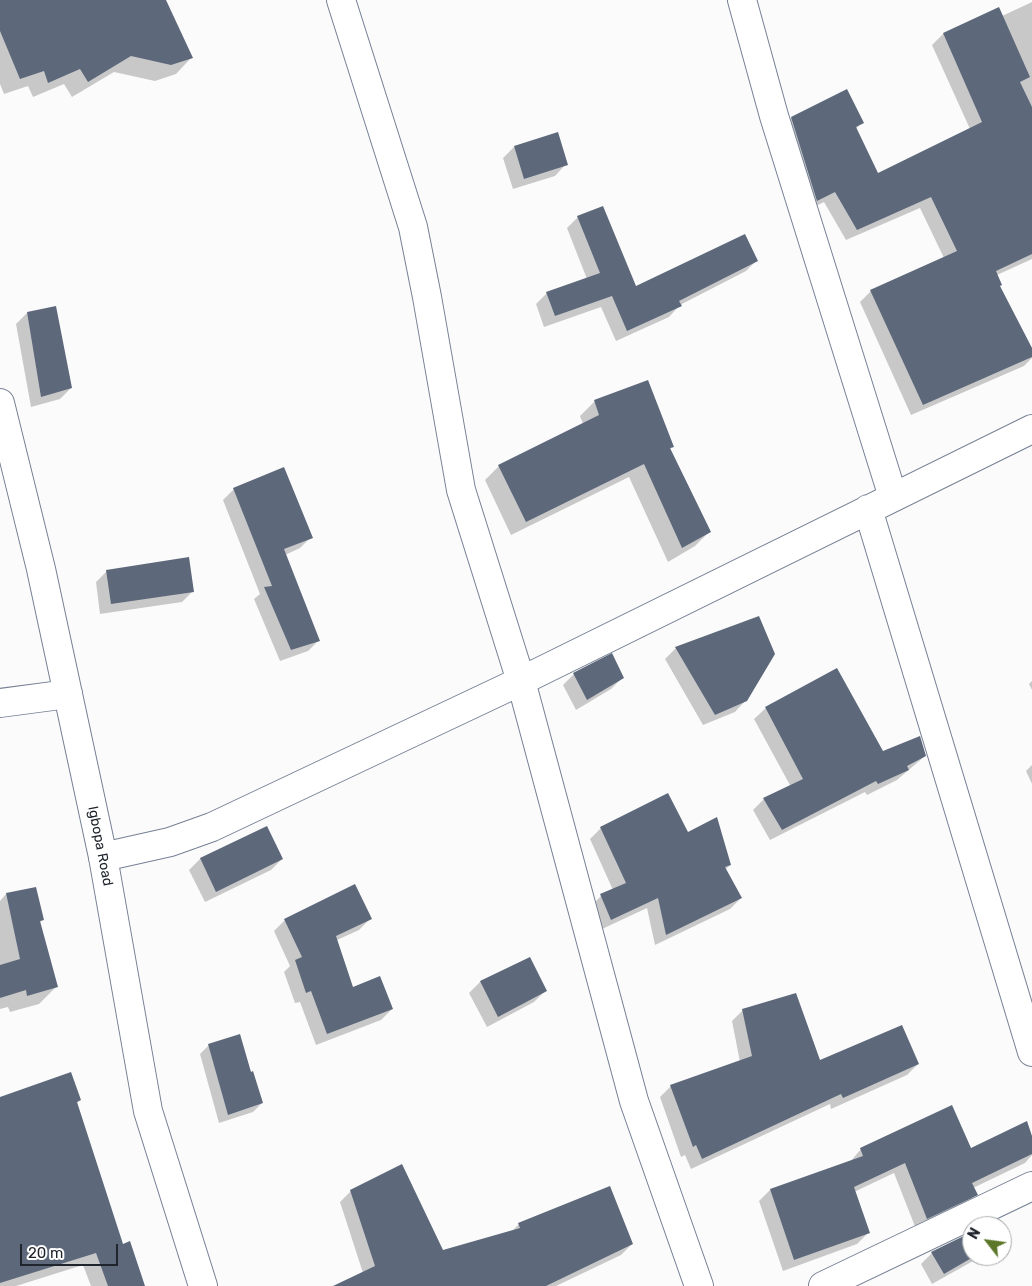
<!DOCTYPE html>
<style>
body{margin:0}
#map{position:relative;width:1032px;height:1286px;overflow:hidden;background:#fbfbfb;font-family:Rubik,sans-serif}
canvas{display:block}
.north{position:absolute;left:962px;top:1216px;width:50px;height:50px;box-sizing:border-box;background:#fff;border:1px solid #a6a8ab;border-radius:50%;rotate:300deg;font-size:14px;font-weight:700;line-height:20px;text-align:center;color:#20252d}
.north::after{content:'';display:block;margin:auto;width:18px;height:22px;background:#5c772a;clip-path:polygon(50% 0,100% 100%,50% 72%,0 100%)}
.scale{position:absolute;left:20px;top:1244px;width:98px;height:22px;box-sizing:border-box;border:2px solid #20252d;border-top:0;padding-left:6px;font-size:15px;line-height:18px;white-space:nowrap;color:#20252d;-webkit-text-stroke:4px #fff;paint-order:stroke}
</style>
<div id="map">
<canvas width="1032" height="1286"></canvas>
<div class="north">N</div>
<div class="scale">20 m</div>
</div>
<script>
const ctx = document.querySelector('canvas').getContext('2d');
ctx.lineJoin = 'round';
function paint(path, color) { ctx.fillStyle = color; ctx.fill(path, 'evenodd'); }
function trace(path, color, width, dash) { ctx.strokeStyle = color; ctx.lineWidth = width; ctx.lineCap = dash ? 'butt' : 'round'; ctx.setLineDash(dash || []); ctx.stroke(path); }
function drawText(font, color, halo, rows, align = 'center') {
  ctx.font = font + ' Rubik,sans-serif'; ctx.lineWidth = 5; ctx.setLineDash([]); ctx.textBaseline = 'middle'; ctx.strokeStyle = halo; ctx.fillStyle = color; for (const [text, x, y, turn = 0] of rows) {
    ctx.save(); ctx.translate(x, y); ctx.rotate((+turn || 0) * Math.PI / 180); ctx.textAlign = isNaN(turn) ? turn : align; if (halo) ctx.strokeText(text, 0, 0); ctx.fillText(text, 0, 0); ctx.restore();
  }
}
paint(new Path2D(`
 M0,0H165L191,58L176,74L155,81L114,72L72,97L64,84L33,97L28,86L4,94L0,84Z
 M1032,2V259L997,275L999,287L1032,350V358L1024,366L911,415L860,302L871,291L944,258L920,208L846,240L824,202L806,211L780,129L791,118L862,122L856,129L878,175L970,129L932,45L943,34L998,9L1002,16Z
 M514,147L566,164L555,176L513,189L503,158Z
 M578,217L635,288L757,260L746,271L680,305L669,317L616,341L601,307L544,327L536,304L547,293L587,279L567,228Z
 M27,313L71,388L60,399L31,407L16,324Z
 M595,401L673,447L670,449L710,531L695,546L668,562L629,477L511,535L485,480L499,466L583,424L580,416Z
 M234,489L311,537L300,548L285,555L319,640L308,651L280,661L254,599L260,594L223,500Z
 M107,571L193,591L182,602L100,614L96,582Z
 M759,618L746,700L735,712L703,725L665,659L676,648Z
 M837,670L883,753L925,756L897,780L867,795L865,792L770,840L753,810L764,799L791,787L754,719L766,708Z
 M574,674L622,678L611,689L576,710L563,685Z
 M1032,681V690L1029,684Z
 M1032,765V784L1026,771Z
 M267,827L282,859L271,870L205,902L189,870L200,859Z
 M601,828L687,834L730,865L725,870L741,898L730,909L655,945L647,908L600,930L590,907L601,896L613,890L590,839Z
 M6,894L43,920L39,923L57,986L39,1004L10,1012L8,1007L0,1009V901Z
 M370,919L359,930L337,940L352,988L392,1009L381,1020L316,1045L300,1002L295,1003L284,972L290,966L274,931L285,920Z
 M529,959L545,991L534,1002L487,1027L469,993L480,982Z
 M743,1010L819,1062L918,1064L907,1075L831,1109L830,1104L691,1169L685,1155L681,1157L660,1097L671,1086L740,1062L732,1021Z
 M209,1045L250,1074L262,1103L253,1112L219,1123L200,1054Z
 M0,1098L80,1100L76,1104L122,1245L144,1286H91L83,1265L16,1286H0Z
 M1032,1140V1155L1025,1163L973,1188L976,1194L965,1205L916,1229L894,1173L854,1192L868,1233L857,1244L783,1271L759,1201L770,1190L850,1162L861,1149L971,1150Z
 M351,1191L443,1251L512,1231L519,1224L632,1244L621,1255L556,1286H336L363,1273L340,1202Z
 M972,1233V1256H982L932,1284L921,1264L932,1253Z`), '#0003');
paint(new Path2D(`
 M0,0H166L193,58L171,65L131,56L88,82L80,69L48,83L44,71L20,79L0,31Z
 M999,7L1030,77L1020,82L1032,107V254L996,271L1002,285L1000,286L1032,348V357L923,405L870,290L957,251L931,197L857,230L835,192L817,201L791,117L847,89L864,123L856,127L878,173L982,122L943,33Z
 M558,132L568,165L524,179L514,146Z
 M603,206L636,286L745,234L758,261L679,301L682,306L627,331L612,296L555,316L546,292L600,273L577,216Z
 M56,306L72,388L41,397L27,312Z
 M648,380L674,447L670,448L711,532L682,548L644,464L526,522L498,465L599,415L594,400Z
 M284,467L313,538L284,549L320,641L291,650L264,587L272,586L233,488Z
 M189,557L194,592L111,604L106,570Z
 M759,616L775,654L747,701L715,715L675,647Z
 M612,653L624,678L587,700L573,673Z
 M837,668L883,751L920,736L926,756L907,766L909,770L878,784L876,781L782,830L763,798L803,779L765,707Z
 M668,793L688,832L717,817L731,865L725,867L742,898L666,935L658,898L611,920L600,894L626,883L600,827Z
 M267,826L283,859L216,892L200,858Z
 M355,884L372,919L336,936L353,987L380,976L393,1009L327,1034L311,991L306,993L295,960L302,957L284,919Z
 M36,887L44,920L40,921L58,987L27,996L26,990L0,998V965L20,959L6,893Z
 M530,957L547,991L498,1017L480,981Z
 M796,993L820,1060L902,1025L919,1064L843,1098L841,1094L702,1159L696,1145L693,1147L670,1085L752,1056L742,1009Z
 M240,1034L251,1072L253,1071L263,1103L228,1115L208,1044Z
 M71,1072L81,1100L77,1102L123,1244L130,1241L145,1286H108L96,1253L0,1283V1097Z
 M952,1105L971,1148L1027,1121L1032,1136V1154L972,1183L978,1195L927,1219L905,1163L854,1187L870,1233L794,1260L770,1189L863,1156L860,1148Z
 M402,1164L443,1250L520,1228L518,1223L610,1186L633,1244L546,1286H333L375,1266L350,1190Z
 M972,1232V1256H975L944,1274L931,1252Z`), '#5d687b');
const minor = new Path2D(`
 M341,0L413,227L427,297L461,490L521,681L634,1101L699,1286
 M742,0L774,116L893,497
 M868,509L1032,1052
 M0,703L68,694
 M103,857L170,842L212,827L521,681L1032,429
 M823,1286L1032,1186`);
const tertiary = new Path2D(`
 M0,403L41,569L103,857L148,1111L203,1286`);
trace(minor, '#768195', 30);
trace(tertiary, '#768195', 30);
trace(minor, '#fff', 28);
trace(tertiary, '#fff', 28);
drawText('14px', '#20252d', '#fff', [
 ["Igbopa Road",100,846,79]
]);
</script>
